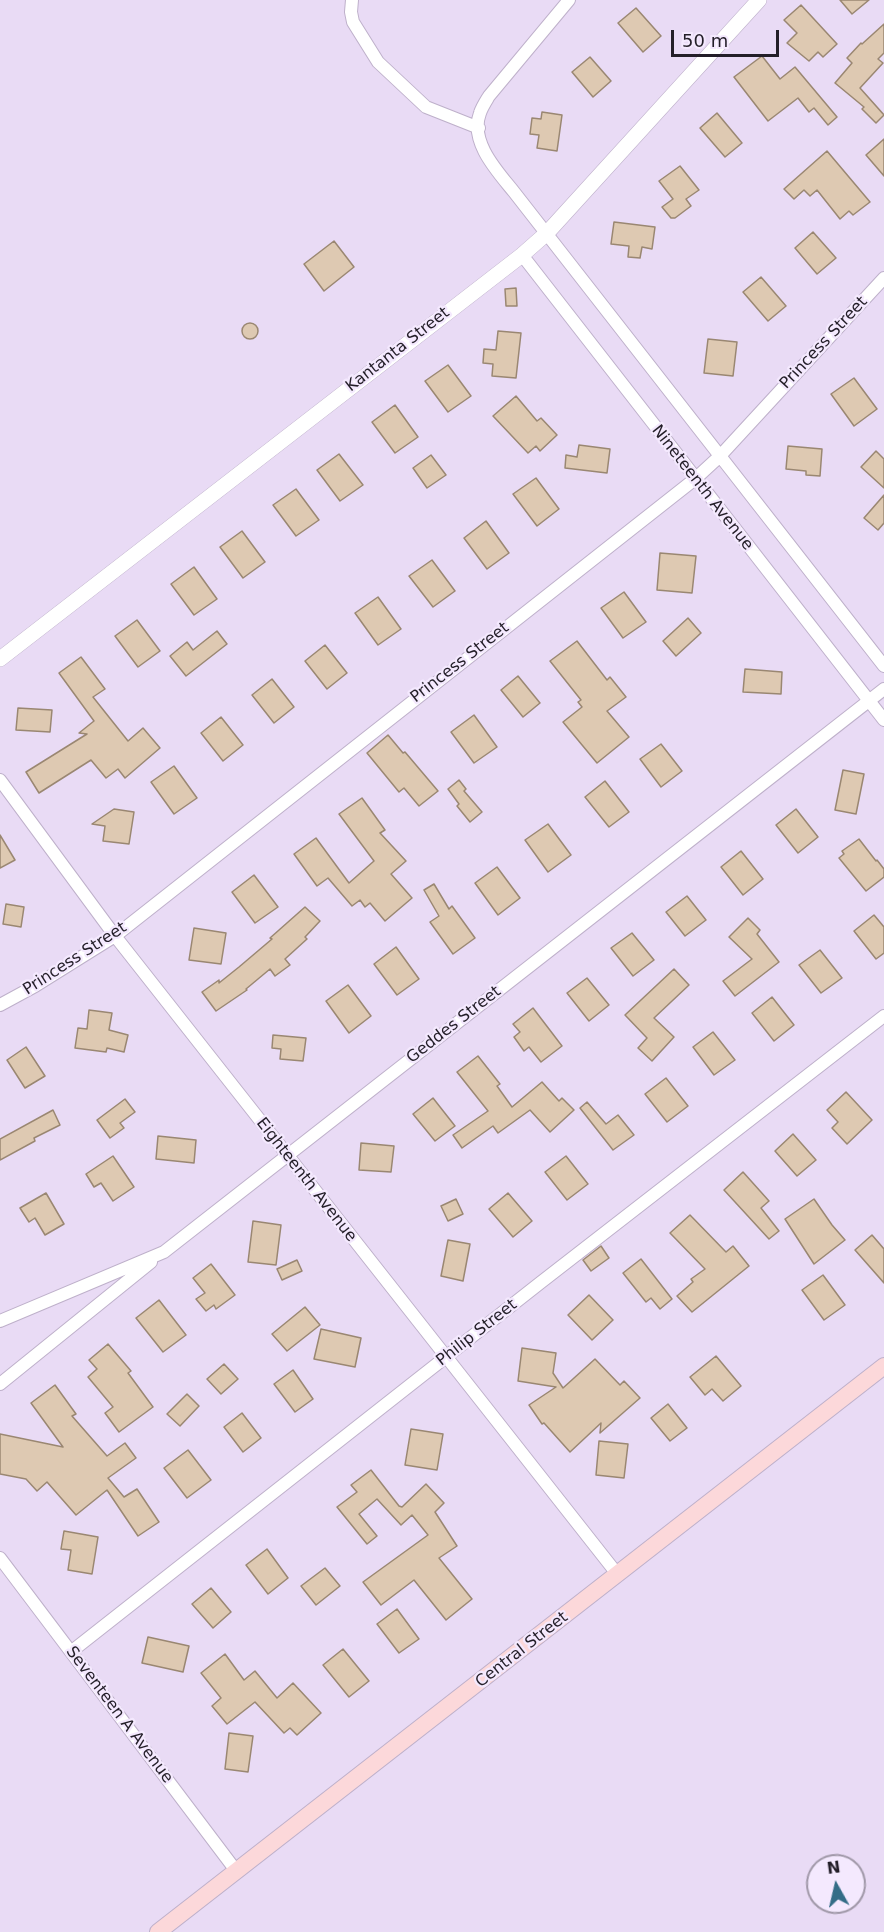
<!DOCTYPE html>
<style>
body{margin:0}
#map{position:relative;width:884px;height:1932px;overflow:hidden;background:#e9dbf5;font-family:"DejaVu Sans",sans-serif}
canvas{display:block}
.north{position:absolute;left:806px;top:1854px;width:60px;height:60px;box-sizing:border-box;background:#f4e9fe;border:2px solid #a098a8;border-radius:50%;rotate:352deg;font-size:16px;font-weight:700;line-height:24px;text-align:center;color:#231e28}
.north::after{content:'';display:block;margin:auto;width:21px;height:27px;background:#346d87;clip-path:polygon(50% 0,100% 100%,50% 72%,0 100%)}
.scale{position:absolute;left:671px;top:30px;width:108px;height:27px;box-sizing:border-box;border:3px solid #231e28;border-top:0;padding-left:8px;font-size:18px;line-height:21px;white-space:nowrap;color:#231e28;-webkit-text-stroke:4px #f4e9fe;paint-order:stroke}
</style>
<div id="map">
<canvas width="884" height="1932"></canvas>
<div class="north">N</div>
<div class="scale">50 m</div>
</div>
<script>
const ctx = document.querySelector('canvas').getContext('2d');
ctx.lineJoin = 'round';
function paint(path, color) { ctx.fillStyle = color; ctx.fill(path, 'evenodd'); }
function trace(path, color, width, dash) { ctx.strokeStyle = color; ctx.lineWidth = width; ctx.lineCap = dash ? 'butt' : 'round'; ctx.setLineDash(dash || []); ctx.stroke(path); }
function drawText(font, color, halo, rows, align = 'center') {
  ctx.font = font + ' "DejaVu Sans",sans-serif'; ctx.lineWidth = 4.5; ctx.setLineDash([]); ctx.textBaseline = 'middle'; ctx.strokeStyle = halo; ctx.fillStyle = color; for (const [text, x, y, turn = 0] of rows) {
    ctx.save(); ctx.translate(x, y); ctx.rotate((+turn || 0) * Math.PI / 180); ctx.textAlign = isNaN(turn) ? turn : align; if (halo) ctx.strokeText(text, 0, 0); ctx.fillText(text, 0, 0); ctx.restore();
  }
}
const building = new Path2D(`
 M840,0H869L852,14Z
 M801,5L837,44L823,57L818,52L809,61L787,43L797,33L784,20Z
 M636,8L661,36L643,52L618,23Z
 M884,24V53L878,59L883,63L860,88L884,115L876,123L862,109L864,107L835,83L852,63L847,58L861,43L862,44Z
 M762,56L780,79L795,67L837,117L828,125L814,108L809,112L798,98L768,121L734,77Z
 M590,57L611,81L593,97L572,72Z
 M542,112L562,115L557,151L537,148L539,135L530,134L532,118L541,119Z
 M717,113L742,143L725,157L700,128Z
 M884,139V176L866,155Z
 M827,151L870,202L853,215L849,211L840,219L817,190L810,196L804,190L794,199L784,189Z
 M680,166L699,190L686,199L691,206L675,218H671L662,207L673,199L659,181Z
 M614,222L655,227L652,249L642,247L640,258L628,257L629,246L611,244Z
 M813,232L836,258L817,274L795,248Z
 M334,241L354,267L324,291L304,264Z
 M761,277L786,306L768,321L743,292Z
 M516,288L517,306H506L505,289Z
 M242 331a8 8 0 1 1 16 0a8 8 0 1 1-16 0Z
 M498,331L521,333L516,378L492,376L493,364L483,363L484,349L496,350Z
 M708,339L737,342L733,376L704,373Z
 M448,365L471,396L448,412L425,381Z
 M854,378L877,409L854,426L831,394Z
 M516,396L537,421L541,418L557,435L540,451L536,446L528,453L493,416Z
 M395,405L418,437L395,453L372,422Z
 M579,445L610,449L607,473L565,468L566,455L577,457Z
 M788,446L822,449L820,476L806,475V471L786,469Z
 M876,451L884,459V488L861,467Z
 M339,454L363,485L340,501L317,470Z
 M431,455L446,475L427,488L413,468Z
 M536,478L559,509L537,526L513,494Z
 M296,489L319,520L296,536L273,505Z
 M884,495V523L878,530L864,518Z
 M486,521L509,553L487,569L464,538Z
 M242,531L265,562L243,578L220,547Z
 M660,553L696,556L692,593L657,590Z
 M432,560L455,591L433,607L409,576Z
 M194,567L217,599L194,615L171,584Z
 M624,592L646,622L623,638L601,608Z
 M378,597L401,629L378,645L355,613Z
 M688,618L701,633L676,656L663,641Z
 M137,620L160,651L138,667L115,636Z
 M217,631L227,644L186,676L170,656L187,642L193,650Z
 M577,641L607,680L610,677L626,697L607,711L629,737L597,763L563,722L582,707L578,702L581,700L550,661Z
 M325,645L347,673L327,689L305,661Z
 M81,657L105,689L93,697L128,741L143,728L160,748L125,778L118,769L106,778L91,760L39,793L26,772L87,734L79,733L94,721L59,673Z
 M745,669L782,672L781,694L743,692Z
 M518,676L540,703L523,717L501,690Z
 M272,679L294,707L274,723L252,695Z
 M18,708L52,710L50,732L16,730Z
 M474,715L497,747L474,763L451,732Z
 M221,717L243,745L223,761L201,733Z
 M388,735L403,753L405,752L438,791L419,806L404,788L399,792L367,753Z
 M661,744L682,771L661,787L640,759Z
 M174,766L197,798L174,814L151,782Z
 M843,770L864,774L856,814L835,810Z
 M459,780L466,789L464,791L482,812L470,822L457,806L459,804L448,789Z
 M605,781L629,812L609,827L585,797Z
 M362,798L385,830L380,833L406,861L391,874L412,898L385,921L370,903L365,907L360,900L352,906L328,878L317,886L294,854L316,838L349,883L374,861L339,814Z
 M114,809L134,812L129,844L103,841L105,826L92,824Z
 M796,809L818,837L798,853L776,825Z
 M548,824L571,855L548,872L525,840Z
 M0,835L15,860L0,868Z
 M859,839L876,861L877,860L884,869V877L866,891L839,858L844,854L842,851Z
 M741,851L763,879L743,895L721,867Z
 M497,867L520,898L498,915L475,883Z
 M254,875L278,907L255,923L232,892Z
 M434,884L449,909L452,906L475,938L453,954L430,922L439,916L424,890Z
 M687,896L706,920L685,936L666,912Z
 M6,904L24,907L21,927L3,924Z
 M305,907L320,921L305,937L307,939L285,959L290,965L275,976L270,969L246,989L247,990L216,1011L202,992L219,980V983L239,967L272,939L270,938Z
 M874,915L884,927V953L876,959L854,931Z
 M748,918L760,930L757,934L779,962L735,996L723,981L752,959L729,937Z
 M194,928L226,933L221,964L189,960Z
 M632,933L654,960L633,976L611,948Z
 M396,947L419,979L397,995L374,964Z
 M820,950L842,978L821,993L799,965Z
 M674,969L689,985L654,1018L674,1037L652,1061L638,1048L647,1038L625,1015Z
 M587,978L609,1005L589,1021L567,993Z
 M348,985L371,1016L349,1033L326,1001Z
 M772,997L794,1025L774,1041L752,1013Z
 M533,1008L562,1046L541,1062L529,1047L524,1051L514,1037L520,1032L513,1024Z
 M89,1010L112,1013L109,1030L128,1035L124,1052L107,1048L106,1052L75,1048L78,1028L87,1029Z
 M713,1032L735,1060L714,1075L693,1047Z
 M273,1035L306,1038L303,1061L280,1059L281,1049L272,1048Z
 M26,1047L45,1076L25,1088L7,1060Z
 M478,1056L500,1084L497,1086L512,1107L542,1082L559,1101L562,1098L574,1110L550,1132L530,1110L498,1133L493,1126L462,1148L453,1135L488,1111L457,1072Z
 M666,1078L688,1106L667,1122L645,1094Z
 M846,1092L872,1120L847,1144L832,1128L838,1122L827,1110Z
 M433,1098L455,1126L435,1141L413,1114Z
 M125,1099L135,1112L120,1123L124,1128L110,1138L97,1120Z
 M587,1102L606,1124L618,1115L634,1135L613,1150L580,1108Z
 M53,1110L60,1125L34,1138L35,1141L0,1160V1139Z
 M793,1134L816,1160L797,1176L775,1151Z
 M158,1136L196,1140L194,1163L156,1159Z
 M361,1143L394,1146L391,1172L359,1170Z
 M113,1156L134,1187L113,1201L101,1183L94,1187L86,1174Z
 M566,1156L588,1184L567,1200L545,1172Z
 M743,1172L769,1201L761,1208L779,1231L769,1239L724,1190Z
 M46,1193L64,1224L45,1235L35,1218L29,1222L20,1208Z
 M508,1193L532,1221L513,1237L489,1209Z
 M456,1199L463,1214L448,1221L441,1206Z
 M814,1199L832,1225L845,1240L814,1264L785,1219Z
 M690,1215L726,1252L733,1246L749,1266L692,1312L677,1296L693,1282L691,1279L705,1269L670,1233Z
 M253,1221L281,1225L276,1265L248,1262Z
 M872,1235L884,1249V1283L855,1250Z
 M448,1240L470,1244L463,1281L441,1276Z
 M601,1246L609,1258L591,1271L583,1260Z
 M641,1259L672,1299L660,1309L651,1298L646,1302L623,1273Z
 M297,1260L302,1271L282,1280L277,1269Z
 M211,1264L235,1295L216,1309L214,1305L206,1311L196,1299L205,1293L193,1278Z
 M823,1275L845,1305L824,1320L802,1290Z
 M589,1295L613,1320L592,1340L568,1315Z
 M159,1300L186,1335L163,1352L136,1318Z
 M305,1307L320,1325L287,1351L272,1334Z
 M321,1329L361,1338L355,1367L314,1359Z
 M108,1344L131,1371L128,1373L153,1407L119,1432L105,1413L113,1407L88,1377L97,1369L89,1360Z
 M522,1348L556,1353L553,1373L563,1388L595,1359L620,1385L624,1381L640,1398L600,1433L601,1423L570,1452L544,1423L542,1424L529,1405L556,1387L518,1381Z
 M716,1356L741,1386L723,1401L712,1389L705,1395L690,1377Z
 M224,1364L238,1379L221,1394L207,1379Z
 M293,1370L313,1399L295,1412L274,1384Z
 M55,1385L76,1414L72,1416L107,1456L125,1443L136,1458L108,1478L124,1497L137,1489L159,1522L138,1536L107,1490L76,1515L47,1482L37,1491L26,1479L0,1474V1434L63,1447L31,1403Z
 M187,1394L199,1406L180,1426L167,1414Z
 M668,1404L687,1428L670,1441L651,1418Z
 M242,1413L261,1438L243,1452L224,1427Z
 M411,1429L443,1434L437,1470L405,1465Z
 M599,1441L628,1444L624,1478L596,1475Z
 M188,1450L211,1480L187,1498L164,1468Z
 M371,1470L399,1506L402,1507L426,1484L444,1503L435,1512L457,1546L439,1558L472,1599L446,1620L414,1580L381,1605L363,1582L428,1535L412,1515L401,1525L377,1499L359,1514L377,1536L367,1544L337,1507L357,1492L351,1485Z
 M64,1531L98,1537L92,1574L68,1570L71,1550L61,1549Z
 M267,1549L288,1578L268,1594L246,1565Z
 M325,1568L340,1586L316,1605L301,1586Z
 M211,1588L231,1612L213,1628L192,1604Z
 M397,1609L419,1639L399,1653L377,1624Z
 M148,1637L189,1646L183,1672L142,1663Z
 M343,1649L369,1681L349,1697L323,1665Z
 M225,1654L244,1680L255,1671L277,1698L293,1683L321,1713L297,1735L290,1728L284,1733L255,1702L227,1724L212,1706L221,1698L201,1673Z
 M229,1733L253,1736L248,1772L225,1769Z`);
paint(building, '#dec9b2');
trace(building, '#9a8772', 1.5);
const minor = new Path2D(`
 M352,0L351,12L353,22L378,62L426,107L479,128
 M569,0L489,96C486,101 482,107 480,113C469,142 498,172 514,192L884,666
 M522,255L884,720
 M0,780L115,936L618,1575
 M0,1005L35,986L115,936L695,479L720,456L884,278
 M0,1321L164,1252L884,689
 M0,1384L151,1262
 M0,1558L237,1872
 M72,1651L540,1283L884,1016`);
const tertiary = new Path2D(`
 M0,659L522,255L547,233L759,0`);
const secondary = new Path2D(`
 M158,1932L884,1366`);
trace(minor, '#beb0ca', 14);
trace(tertiary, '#beb0ca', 16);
trace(secondary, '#beb0ca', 18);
trace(minor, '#fff', 12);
trace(tertiary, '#fff', 15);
trace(secondary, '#fcd8da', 16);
drawText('16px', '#231e28', '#f4e9fe', [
 ["Princess Street",824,343,-47],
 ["Kantanta Street",398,350,-38],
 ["Nineteenth Avenue",702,488,52],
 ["Princess Street",460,663,-38],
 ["Princess Street",75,959,-33],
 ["Geddes Street",454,1025,-38],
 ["Eighteenth Avenue",306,1180,52],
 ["Philip Street",477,1333,-38],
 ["Central Street",522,1650,-38],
 ["Seventeen A Avenue",119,1715,53]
]);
</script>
